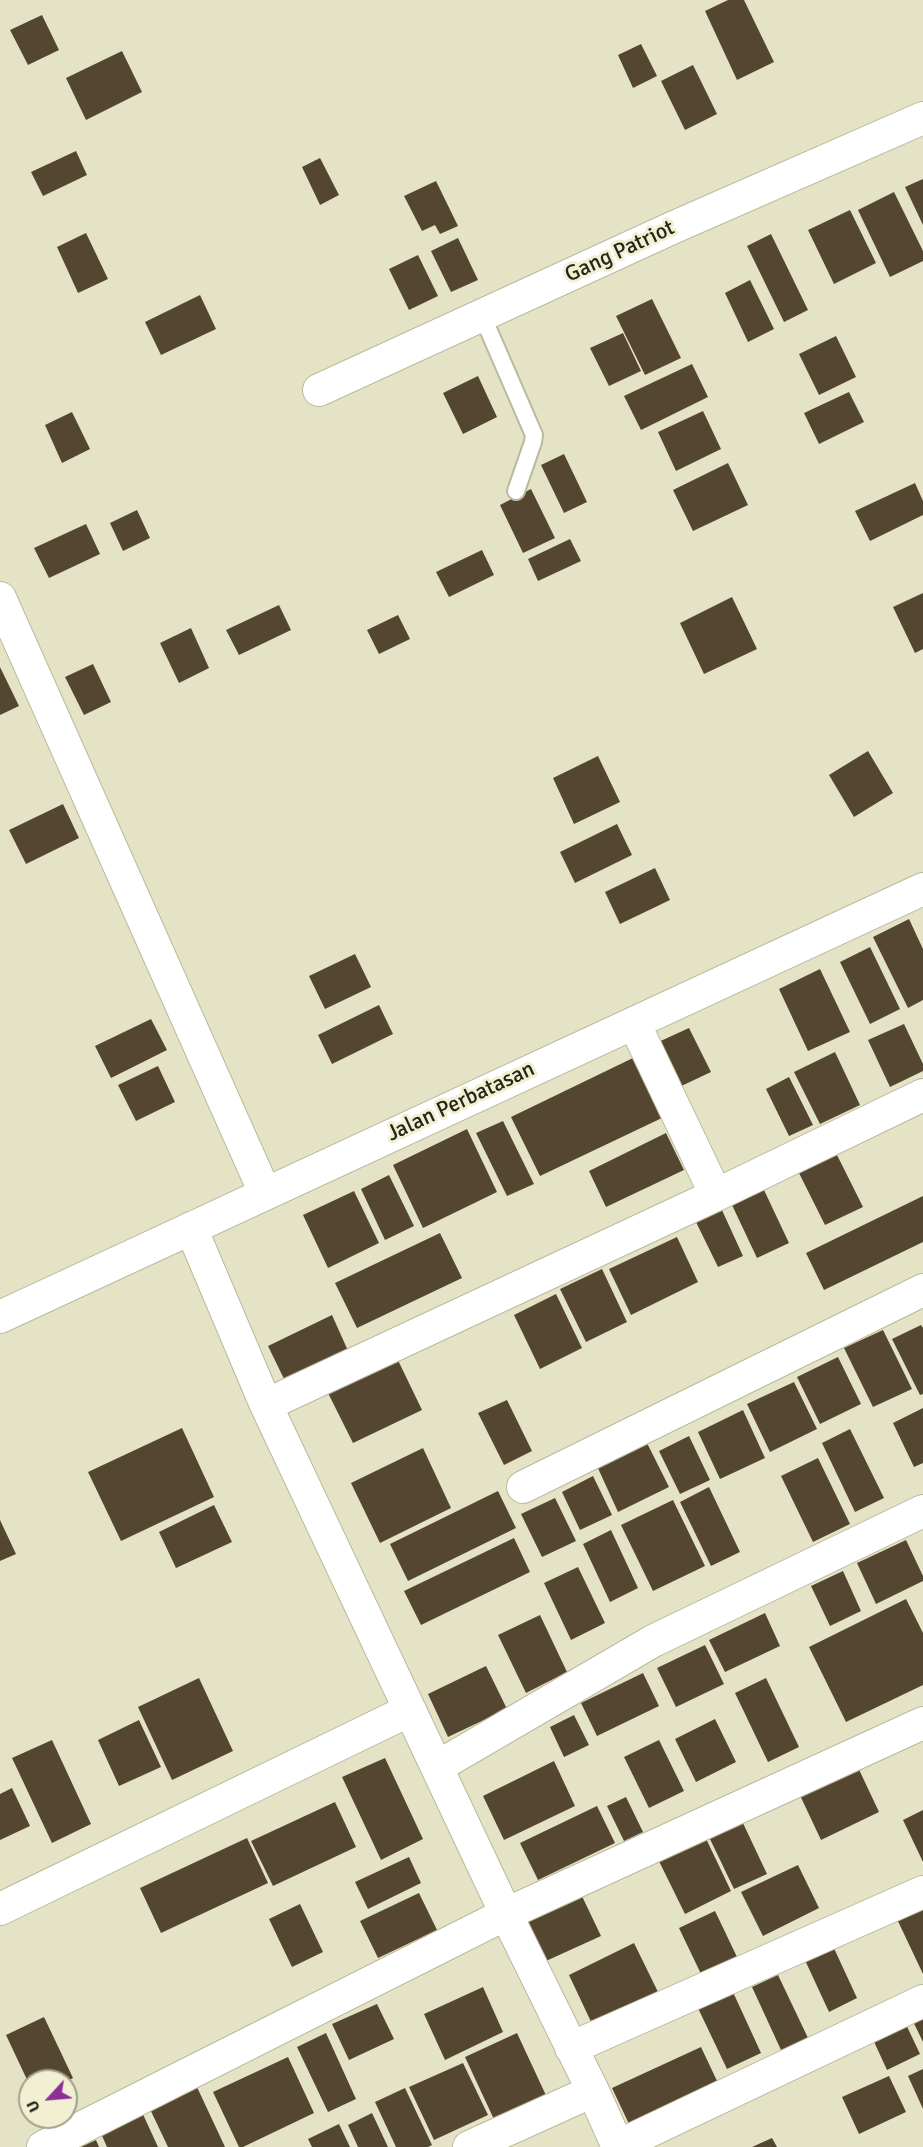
<!DOCTYPE html>
<style>
body{margin:0}
#map{position:relative;width:923px;height:2147px;overflow:hidden;background:#e5e3c6;font-family:Signika,sans-serif}
canvas{display:block}
.north{position:absolute;left:18px;top:2069px;width:60px;height:60px;box-sizing:border-box;background:#f2f0d3;border:2px solid #a09f89;border-radius:50%;rotate:244deg;font-size:16px;font-weight:700;line-height:24px;text-align:center;color:#26251a}
.north::after{content:'';display:block;margin:auto;width:21px;height:27px;background:#8f2e97;clip-path:polygon(50% 0,100% 100%,50% 72%,0 100%)}
</style>
<div id="map">
<canvas width="923" height="2147"></canvas>
<div class="north">U</div>
</div>
<script>
const ctx = document.querySelector('canvas').getContext('2d');
ctx.lineJoin = 'round';
function paint(path, color) { ctx.fillStyle = color; ctx.fill(path, 'evenodd'); }
function trace(path, color, width, dash) { ctx.strokeStyle = color; ctx.lineWidth = width; ctx.lineCap = dash ? 'butt' : 'round'; ctx.setLineDash(dash || []); ctx.stroke(path); }
function drawText(font, color, halo, rows, align = 'center') {
  ctx.font = font + ' Signika,sans-serif'; ctx.lineWidth = 6; ctx.setLineDash([]); ctx.textBaseline = 'middle'; ctx.strokeStyle = halo; ctx.fillStyle = color; for (const [text, x, y, turn = 0] of rows) {
    ctx.save(); ctx.translate(x, y); ctx.rotate((+turn || 0) * Math.PI / 180); ctx.textAlign = isNaN(turn) ? turn : align; if (halo) ctx.strokeText(text, 0, 0); ctx.fillText(text, 0, 0); ctx.restore();
  }
}
paint(new Path2D(`
 M728,0H744L774,62L737,80L705,11Z
 M42,15L59,50L28,65L10,30Z
 M641,44L657,76L633,88L618,55Z
 M122,51L142,92L86,120L66,78Z
 M693,65L717,114L685,130L661,81Z
 M76,151L87,175L43,196L31,172Z
 M320,158L339,195L320,205L302,167Z
 M923,179V225L905,187Z
 M436,181L458,226L440,234L435,225L422,231L404,196Z
 M894,192L923,251V261L890,277L858,210Z
 M850,210L876,263L834,284L808,230Z
 M86,233L108,279L78,293L57,247Z
 M771,234L808,310L784,322L747,246Z
 M458,238L478,280L451,292L431,251Z
 M418,255L438,296L409,310L389,269Z
 M750,280L774,329L748,342L725,293Z
 M200,295L216,329L161,355L145,322Z
 M652,299L681,358L645,375L616,316Z
 M623,333L641,371L609,386L590,348Z
 M836,336L856,377L819,395L799,354Z
 M692,364L708,397L641,430L624,396Z
 M478,376L497,417L463,434L443,393Z
 M849,392L864,422L819,444L804,413Z
 M703,411L721,449L676,471L658,432Z
 M72,412L90,449L62,463L45,425Z
 M564,454L587,502L564,513L541,465Z
 M728,463L748,505L693,531L673,490Z
 M915,483L923,501V515L870,541L855,511Z
 M531,489L555,538L523,553L500,505Z
 M137,510L150,538L123,551L110,523Z
 M86,524L100,554L49,578L34,548Z
 M570,539L581,561L538,581L528,559Z
 M482,550L494,575L449,597L436,572Z
 M923,593V649L915,653L893,607Z
 M732,597L757,649L704,674L680,623Z
 M279,605L291,630L239,655L226,630Z
 M398,615L410,639L379,654L367,630Z
 M191,628L209,668L179,683L160,643Z
 M93,664L111,702L84,715L65,677Z
 M0,667L19,706L0,715Z
 M868,751L893,793L854,817L829,775Z
 M598,756L620,802L574,824L553,778Z
 M63,804L79,838L26,864L9,830Z
 M617,824L632,855L575,883L560,852Z
 M655,868L670,900L620,924L605,892Z
 M909,919L923,949V1000L908,1008L873,937Z
 M870,947L900,1009L870,1024L840,962Z
 M355,954L371,987L325,1009L309,976Z
 M820,969L850,1032L808,1051L779,989Z
 M379,1005L393,1034L332,1064L318,1035Z
 M151,1019L167,1050L111,1078L95,1046Z
 M904,1024L923,1064V1071L890,1087L868,1040Z
 M689,1028L711,1072L675,1089L654,1044Z
 M835,1052L860,1105L820,1124L794,1072Z
 M635,1057L664,1117L540,1176L511,1117Z
 M158,1066L175,1102L136,1121L118,1085Z
 M789,1077L813,1125L789,1136L766,1089Z
 M503,1121L534,1184L507,1196L476,1133Z
 M467,1129L497,1192L423,1228L393,1165Z
 M666,1133L684,1170L606,1207L589,1171Z
 M835,1151L863,1207L825,1225L797,1169Z
 M389,1175L414,1226L385,1240L361,1189Z
 M764,1190L789,1243L757,1258L732,1205Z
 M354,1191L379,1243L328,1268L303,1215Z
 M923,1196V1242L824,1290L806,1253Z
 M721,1208L743,1256L718,1267L695,1220Z
 M440,1233L462,1278L357,1328L335,1283Z
 M677,1237L698,1282L631,1315L609,1269Z
 M602,1269L627,1322L586,1342L560,1289Z
 M556,1294L582,1348L540,1369L514,1315Z
 M332,1315L349,1353L286,1383L268,1346Z
 M921,1325L923,1328V1394L920,1395L892,1339Z
 M883,1330L912,1389L873,1407L844,1348Z
 M395,1354L422,1410L353,1443L325,1387Z
 M838,1357L861,1404L820,1424L797,1377Z
 M794,1382L817,1429L770,1452L747,1404Z
 M507,1400L532,1451L504,1465L478,1413Z
 M923,1408V1463L914,1467L893,1423Z
 M743,1410L765,1458L720,1479L698,1432Z
 M182,1428L214,1497L121,1541L88,1472Z
 M850,1429L884,1498L855,1512L822,1443Z
 M689,1436L710,1480L680,1494L659,1451Z
 M647,1443L669,1487L618,1512L597,1466Z
 M423,1448L451,1508L380,1543L351,1483Z
 M818,1458L850,1524L813,1542L781,1476Z
 M593,1476L612,1515L580,1530L562,1492Z
 M709,1487L740,1552L711,1566L680,1502Z
 M498,1491L516,1528L408,1581L390,1544Z
 M555,1498L576,1541L542,1557L521,1514Z
 M673,1500L705,1566L653,1591L621,1525Z
 M214,1505L232,1542L176,1568L159,1532Z
 M0,1520L16,1554L0,1561Z
 M611,1530L638,1588L610,1602L583,1544Z
 M514,1538L530,1572L421,1625L404,1591Z
 M906,1540L923,1576V1581L876,1604L857,1563Z
 M578,1567L605,1623L571,1640L544,1583Z
 M843,1571L861,1611L830,1626L811,1586Z
 M906,1599L923,1633V1685L846,1722L809,1647Z
 M765,1613L780,1646L725,1672L709,1640Z
 M540,1615L567,1672L526,1693L498,1635Z
 M705,1645L724,1684L676,1707L657,1668Z
 M486,1666L507,1709L448,1737L428,1694Z
 M643,1673L659,1706L597,1736L581,1703Z
 M199,1678L233,1751L172,1780L138,1707Z
 M766,1678L799,1747L768,1762L735,1693Z
 M574,1715L589,1745L564,1757L550,1727Z
 M715,1719L736,1762L696,1782L675,1739Z
 M139,1720L161,1767L119,1786L98,1740Z
 M52,1740L91,1824L52,1843L12,1758Z
 M659,1740L684,1791L649,1808L624,1757Z
 M385,1758L423,1839L381,1860L342,1777Z
 M554,1761L575,1806L504,1840L483,1796Z
 M855,1761L879,1812L821,1840L797,1789Z
 M12,1788L30,1826L0,1840V1794Z
 M626,1797L643,1832L624,1841L607,1806Z
 M335,1802L356,1847L273,1886L251,1841Z
 M597,1806L615,1843L538,1880L520,1843Z
 M923,1810V1862L903,1820Z
 M742,1821L767,1874L734,1889L709,1837Z
 M700,1826L731,1891L685,1914L653,1849Z
 M247,1838L268,1883L161,1933L140,1888Z
 M409,1857L421,1883L368,1909L355,1882Z
 M798,1865L819,1908L763,1936L741,1892Z
 M580,1892L601,1936L546,1961L526,1918Z
 M419,1893L437,1930L378,1958L360,1921Z
 M300,1904L323,1952L292,1967L269,1919Z
 M923,1904V1974L896,1917Z
 M715,1911L737,1957L701,1974L679,1928Z
 M634,1943L659,1994L593,2026L569,1975Z
 M832,1944L857,1998L829,2012L804,1958Z
 M778,1975L808,2038L781,2050L752,1987Z
 M483,1987L503,2032L445,2060L424,2014Z
 M732,1990L761,2053L727,2069L697,2006Z
 M923,2002V2042L907,2009Z
 M377,2004L394,2039L349,2060L332,2024Z
 M44,2017L73,2078L66,2082L30,2081V2086L6,2035Z
 M903,2018L920,2054L887,2070L870,2033Z
 M326,2033L356,2099L328,2112L297,2047Z
 M517,2033L550,2104L498,2128L465,2057Z
 M701,2047L718,2083L629,2124L612,2088Z
 M288,2057L314,2113L243,2147H239L213,2092Z
 M463,2063L488,2115L434,2140L409,2087Z
 M923,2069V2109L908,2076Z
 M889,2076L906,2112L859,2134L842,2097Z
 M196,2085L225,2147H168L149,2107Z
 M405,2088L432,2145L428,2147H396L375,2102Z
 M141,2110L158,2147H107L99,2129Z
 M372,2113L388,2147H358L348,2125Z
 M339,2124L350,2147H312L308,2139Z
 M772,2138L777,2147H752Z
 M96,2140L99,2147H81Z`), '#554632');
const lane = new Path2D(`
 M482,315L534,435L533,442L516,491`);
const street = new Path2D(`
 M319,390L672,228L923,118
 M0,598L265,1193
 M716,1195L923,1095
 M191,1228L266,1405L506,1914L593,2091
 M0,1317L923,889
 M266,1405L716,1195L634,1023
 M523,1487L923,1290
 M437,1767L653,1641L923,1511
 M0,1909L410,1710
 M571,2048L923,1892
 M618,2146L923,2001
 M43,2147L506,1914L923,1723
 M469,2147L593,2091L618,2147`);
trace(lane, '#bbb99d', 20);
trace(street, '#bbb99d', 34);
trace(lane, '#fff', 16);
trace(street, '#fff', 32);
drawText('22px', '#26251a', '#f2f0d3', [
 ["Gang Patriot",620,252,-25],
 ["Jalan Perbatasan",461,1102,-25]
]);
</script>
